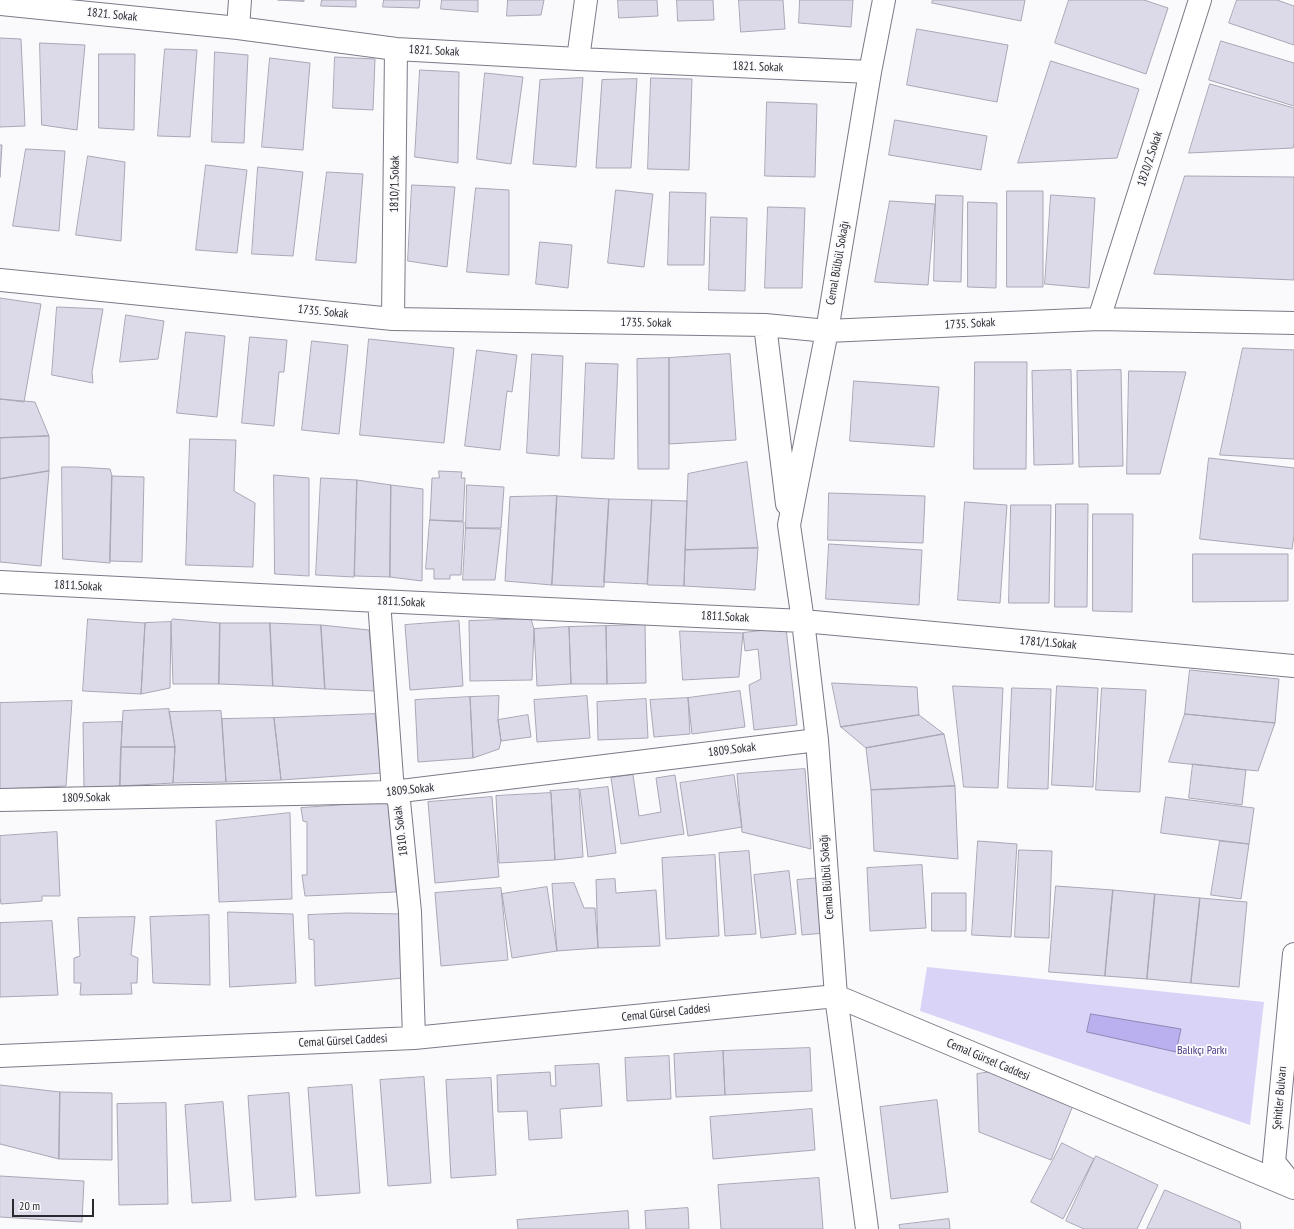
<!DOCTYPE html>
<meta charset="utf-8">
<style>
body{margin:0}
#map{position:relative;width:1294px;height:1229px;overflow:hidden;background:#fafafd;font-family:"PT Sans Narrow",sans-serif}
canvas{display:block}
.scale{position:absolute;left:12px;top:1199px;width:82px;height:18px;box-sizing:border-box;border:2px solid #2a292f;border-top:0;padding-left:5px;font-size:12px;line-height:14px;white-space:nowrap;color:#2a292f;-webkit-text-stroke:3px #fafafd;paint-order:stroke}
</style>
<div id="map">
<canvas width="1294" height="1229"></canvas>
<div class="scale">20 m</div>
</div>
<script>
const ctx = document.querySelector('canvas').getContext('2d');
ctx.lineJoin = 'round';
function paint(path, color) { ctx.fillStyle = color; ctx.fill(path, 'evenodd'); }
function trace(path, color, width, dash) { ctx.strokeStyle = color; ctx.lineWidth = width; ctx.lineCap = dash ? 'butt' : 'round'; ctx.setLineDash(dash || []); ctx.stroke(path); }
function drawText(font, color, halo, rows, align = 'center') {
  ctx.font = font + ' "PT Sans Narrow",sans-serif'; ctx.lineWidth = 3.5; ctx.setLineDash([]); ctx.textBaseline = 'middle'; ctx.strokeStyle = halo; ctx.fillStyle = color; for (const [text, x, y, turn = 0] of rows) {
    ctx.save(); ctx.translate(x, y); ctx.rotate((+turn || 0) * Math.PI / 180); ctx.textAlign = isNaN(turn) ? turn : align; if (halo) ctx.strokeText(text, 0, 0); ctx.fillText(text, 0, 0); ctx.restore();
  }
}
paint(new Path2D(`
 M927,967L1264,1002L1250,1125L920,1011Z`), '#d9d4f7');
const water = new Path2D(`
 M1091,1014L1181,1029L1176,1052L1087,1032Z`);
paint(water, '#bab0ef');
trace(water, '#8f88b5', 1);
const building = new Path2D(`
 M278,0H304V1Z
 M322,0H356V7L321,6Z
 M384,0H420L419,8L383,7Z
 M442,0H478V12L441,9Z
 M508,0H544L541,15L507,16Z
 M618,0H657L658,16L619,18Z
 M677,0H713L714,20L678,21Z
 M739,0H783L785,29L741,32Z
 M800,0H853L851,27L799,23Z
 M933,0H1025L1021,21L932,3Z
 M1069,0H1144L1168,8L1146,74L1055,43Z
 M1237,0H1277L1294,6V45L1229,23Z
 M917,29L1008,45L997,102L907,85Z
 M0,38L21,39L25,126L0,127Z
 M1221,41L1294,63V106L1209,80Z
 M40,43L85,45L77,130L42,125Z
 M165,49L197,50L190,137L158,136Z
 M215,52L248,55L244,143L212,142Z
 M99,54H135L134,130L99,128Z
 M335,57L375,59L373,110L333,108Z
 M270,58L310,63L303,150L262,147Z
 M1051,61L1139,89L1117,158L1018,163Z
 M420,70L459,72L458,163L415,157Z
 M485,73L523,77L511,164L477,159Z
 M583,78L576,167L533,164L540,80Z
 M651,78L692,79L689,170L648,169Z
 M637,79L631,168H596L602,80Z
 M1210,84L1294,108V144L1293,148L1189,153Z
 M767,102L817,104L815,177L765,176Z
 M895,120L987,136L981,170L889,155Z
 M0,145H2L0,177Z
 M26,149L65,151L59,231L13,226Z
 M88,156L125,162L121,241L76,235Z
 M206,165L247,170L237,253L196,250Z
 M258,167L303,172L293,256L252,254Z
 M327,172L363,174L356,263L316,260Z
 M1185,176L1294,177V280L1154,274Z
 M412,185L455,187L447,267L408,261Z
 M476,188L509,190V275L467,272Z
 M616,190L653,194L644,267L608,263Z
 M1007,191H1043V287H1007Z
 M670,192L706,193L704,265H668Z
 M936,195L963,196L961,282L934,281Z
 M1051,195L1095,198L1089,288L1045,284Z
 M890,201L935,204L928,285L875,282Z
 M968,202L997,203L996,288L968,287Z
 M768,207L805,208L802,288H765Z
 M711,217L747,218L745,291L709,290Z
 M540,242L572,245L568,288L536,284Z
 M0,298L41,304L24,402L0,399Z
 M57,307L103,309L92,372L93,383L52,375Z
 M126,315L164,321L158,359L120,362Z
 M186,332L225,336L217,417L177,413Z
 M250,337L287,340L284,372H279L274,426L242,423Z
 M369,339L454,348L444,443L360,435Z
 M312,341L348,345L339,434L302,430Z
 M1243,348L1294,350V459L1220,455Z
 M477,350L517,355L512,392L507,391L500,450L465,446Z
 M532,354L563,356L559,456L527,453Z
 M730,354L736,440L669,444V358Z
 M669,358V469H638L637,359Z
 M975,362H1027L1026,469H974Z
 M586,363L618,364L614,459L582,458Z
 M1071,370L1073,464L1034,465L1032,371Z
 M1121,370L1123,466L1079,467L1077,371Z
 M1129,371L1186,372L1160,474H1127Z
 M854,381L939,387L934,447L850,441Z
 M0,399L35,402L49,436L0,438Z
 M49,436V471L0,479V438Z
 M190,439L236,440L234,491L255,503L253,567L186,565Z
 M1209,458L1294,468V536L1292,549L1200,539Z
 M747,462L758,548L685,550L688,474Z
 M62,467H77L110,469L112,476L110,563L63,559Z
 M49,471L41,566L0,562V479Z
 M439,471L462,472L461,478H465L463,521L430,520L432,478H439Z
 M274,475L309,478V576L275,574Z
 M112,476L144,477L142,562L110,561Z
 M321,478L357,480L354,577L316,575Z
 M357,480L391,485L390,577L355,576Z
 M391,485L423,489L422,581L390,577Z
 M467,485L504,487L501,528H466Z
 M829,493L925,496L923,543L828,540Z
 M557,496L609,499L604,587L552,585Z
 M557,496L552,585L505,581L510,497Z
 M609,499L652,500L647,584L604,582Z
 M652,500L687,501L684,586L648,585Z
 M965,502L1007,505L1000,603L958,600Z
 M1056,504H1088L1087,607H1055Z
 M1011,505H1051L1049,603H1009Z
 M1093,514H1133L1132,612L1093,611Z
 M430,520L464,522L461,575H450V579H434V569H426Z
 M466,528L501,529L495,580H463Z
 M829,544L922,550L919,605L826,599Z
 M758,548L755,590L684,586L685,550Z
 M1193,554H1288V601L1193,602Z
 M88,619L145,623L141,694L83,691Z
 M173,619L220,623L219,684H173L171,622Z
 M531,619L534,629L532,680L470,681L469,621Z
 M459,621L463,686L410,690L405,625Z
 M171,622L170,688L141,694L145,623Z
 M220,623H270L273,686L219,684Z
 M270,623L321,625L325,689L273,686Z
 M321,625L369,630L375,691L325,689Z
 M645,625L646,683L607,684L606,626Z
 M606,626L607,684H571L569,627Z
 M569,627L571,684L537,686L534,629Z
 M786,628L797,725L754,730L749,685L761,679L758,649L745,651L743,633Z
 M680,631L743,633L739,677L683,680Z
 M1190,670L1279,679L1275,723L1185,714Z
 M832,683L917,687L919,715L841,727Z
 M953,686L1003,688L998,788L964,787Z
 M1057,686L1098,688L1093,787L1052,785Z
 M1012,688L1051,689L1048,789L1008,788Z
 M1102,688L1146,690L1140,792L1096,790Z
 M740,691L745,727L692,734L688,698Z
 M499,696L498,720L501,741L499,749L473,758L470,697Z
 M587,696L590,738L537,742L534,700Z
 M470,697L473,758L418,762L415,700Z
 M688,698L690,734L654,737L650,700Z
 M646,699L648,738L598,740L597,702Z
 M72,701L66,786L0,789V703Z
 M169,709L175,747H121L123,711Z
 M221,711L226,782L173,783L175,747L169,712Z
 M375,714L382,773L281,780L274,718Z
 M1185,714L1275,723L1258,771L1169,762Z
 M528,715L531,737L501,741L498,720Z
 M919,715L944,734L866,748L841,727Z
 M274,718L281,780L226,782L222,719Z
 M122,722L120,786L84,788L83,723Z
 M944,734L955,786L871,790L866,748Z
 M121,747H175L173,783L120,786Z
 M1193,764L1246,770L1242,805L1189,798Z
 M805,769L811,849L742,832L737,774Z
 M633,775L639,816L661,812L656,778L675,775L684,834L621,844L611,778Z
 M734,775L742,827L688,836L680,783Z
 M955,786L958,859L874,851L871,790Z
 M608,787L616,853L588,857L580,790Z
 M579,789L583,857L555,860L551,793L550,791Z
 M551,793L555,860L499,863L496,796Z
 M492,797L499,877L435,883L428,802Z
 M1166,797L1254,808L1249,844L1161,833Z
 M388,802L396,892L305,896L302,875H307V822L303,821L301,808Z
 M290,813L292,899L219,902L216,821Z
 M57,832L60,896H42V901L1,904L0,897V836Z
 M978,841L1017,844L1011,937L972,935Z
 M1220,841L1249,844L1241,899L1211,895Z
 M1019,850L1052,851L1049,938L1015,937Z
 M749,851L756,934L725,936L719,853Z
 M715,855L719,936L666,939L662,858Z
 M922,865L926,928L870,931L867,868Z
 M789,871L796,934L761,938L754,875Z
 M820,878L825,933L802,935L797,880Z
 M615,879L616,893L656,890L660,946L598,948L596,880Z
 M574,883L584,908H595L598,948L557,951L552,884Z
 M1056,886L1113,890L1105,976L1049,972Z
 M547,887L557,951L512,958L502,894Z
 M501,888L508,960L441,966L435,893Z
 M1113,890L1155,894L1147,979L1105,976Z
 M932,893H966V931H932Z
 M1155,894L1200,898L1191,983L1147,979Z
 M1200,898L1247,902L1239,987L1191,983Z
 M228,912L293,914L296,983L230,987Z
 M348,913L402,914L403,978L315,986L314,940L309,939L308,915Z
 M209,915L210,985L153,983L150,917Z
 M135,917L131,955L138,958L137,983H131L132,994L80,995L81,983H74V958L80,956L78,918Z
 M52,921L58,995L0,997V923Z
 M810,1048L812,1091L725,1095L723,1051Z
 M723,1051L725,1095L676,1097L674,1054Z
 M669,1056L671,1099L627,1101L625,1058Z
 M599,1064L602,1106L560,1109L562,1138L529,1140L527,1111L498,1112L497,1075L550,1072L551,1086H556L555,1066Z
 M1004,1070L1076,1098L1051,1160L979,1132L977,1074Z
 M424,1077L431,1183L388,1186L380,1080Z
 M491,1078L496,1175L451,1178L446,1080Z
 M0,1085L60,1092L59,1159L0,1144Z
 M352,1085L360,1193L316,1196L308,1088Z
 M60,1092L112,1093V1160L59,1159Z
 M289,1093L296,1197L255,1200L248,1096Z
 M937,1100L948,1192L891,1199L880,1107Z
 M223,1102L231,1201L192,1203L185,1105Z
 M166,1103L168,1204L119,1205L117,1104Z
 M812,1109L815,1150L713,1159L710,1117Z
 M1062,1143L1094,1159L1063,1219L1031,1202Z
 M1096,1156L1158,1185L1137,1229H1084L1066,1221Z
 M0,1176L84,1181L82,1222L0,1217Z
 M819,1178L823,1229H721L718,1185Z
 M1165,1190L1240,1222L1241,1229H1147Z
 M688,1208L689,1229H646L645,1211Z
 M628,1211L629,1229H518L517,1220Z
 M949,1219L950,1229H900L899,1225Z`);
paint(building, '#dcdae9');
trace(building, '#a8a7b5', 1);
const minor = new Path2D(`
 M0,4L238,28L396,49L578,59L870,72
 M238,28L240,0
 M578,59L586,0
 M0,280L393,319L765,325L827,331L1099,319L1294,323
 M393,319L396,49
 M1099,319L1200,0
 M765,325L787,504
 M0,582L379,601L803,621L1294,666
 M379,601L393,792L399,801L410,912L414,1038
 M0,800L393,792L817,740
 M0,1056L414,1038L836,996L1294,1188
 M1294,1187L1274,1162L1294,954
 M867,1229L836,996L817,740L803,621L789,525L827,331L870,72L884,0`);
trace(minor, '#7b7a87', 24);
trace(minor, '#fff', 22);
drawText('12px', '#2a292f', '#fafafd', [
 ["1821. Sokak",112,15,6],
 ["1821. Sokak",434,51,3],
 ["1821. Sokak",758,67,2],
 ["1820/2.Sokak",1150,159,-72],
 ["1810/1.Sokak",395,184,-89],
 ["Cemal Bülbül Sokağı",838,263,-80],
 ["1735. Sokak",323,312,6],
 ["1735. Sokak",646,323,1],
 ["1735. Sokak",970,324,-3],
 ["1811.Sokak",78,586,3],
 ["1811.Sokak",401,602,3],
 ["1811.Sokak",725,617,3],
 ["1781/1.Sokak",1048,643,5],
 ["1809.Sokak",732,750,-7],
 ["1809.Sokak",410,790,-6],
 ["1809.Sokak",86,798,-1],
 ["1810. Sokak",401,831,-97],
 ["Cemal Bülbül Sokağı",827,877,-94],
 ["Cemal Gürsel Caddesi",666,1013,-6],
 ["Cemal Gürsel Caddesi",343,1041,-3],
 ["Cemal Gürsel Caddesi",988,1060,23],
 ["Şehitler Bulvarı",1280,1098,-85]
]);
drawText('12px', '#4c3a84', '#fafafd', [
 ["Balıkçı Parkı",1202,1051]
]);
</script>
